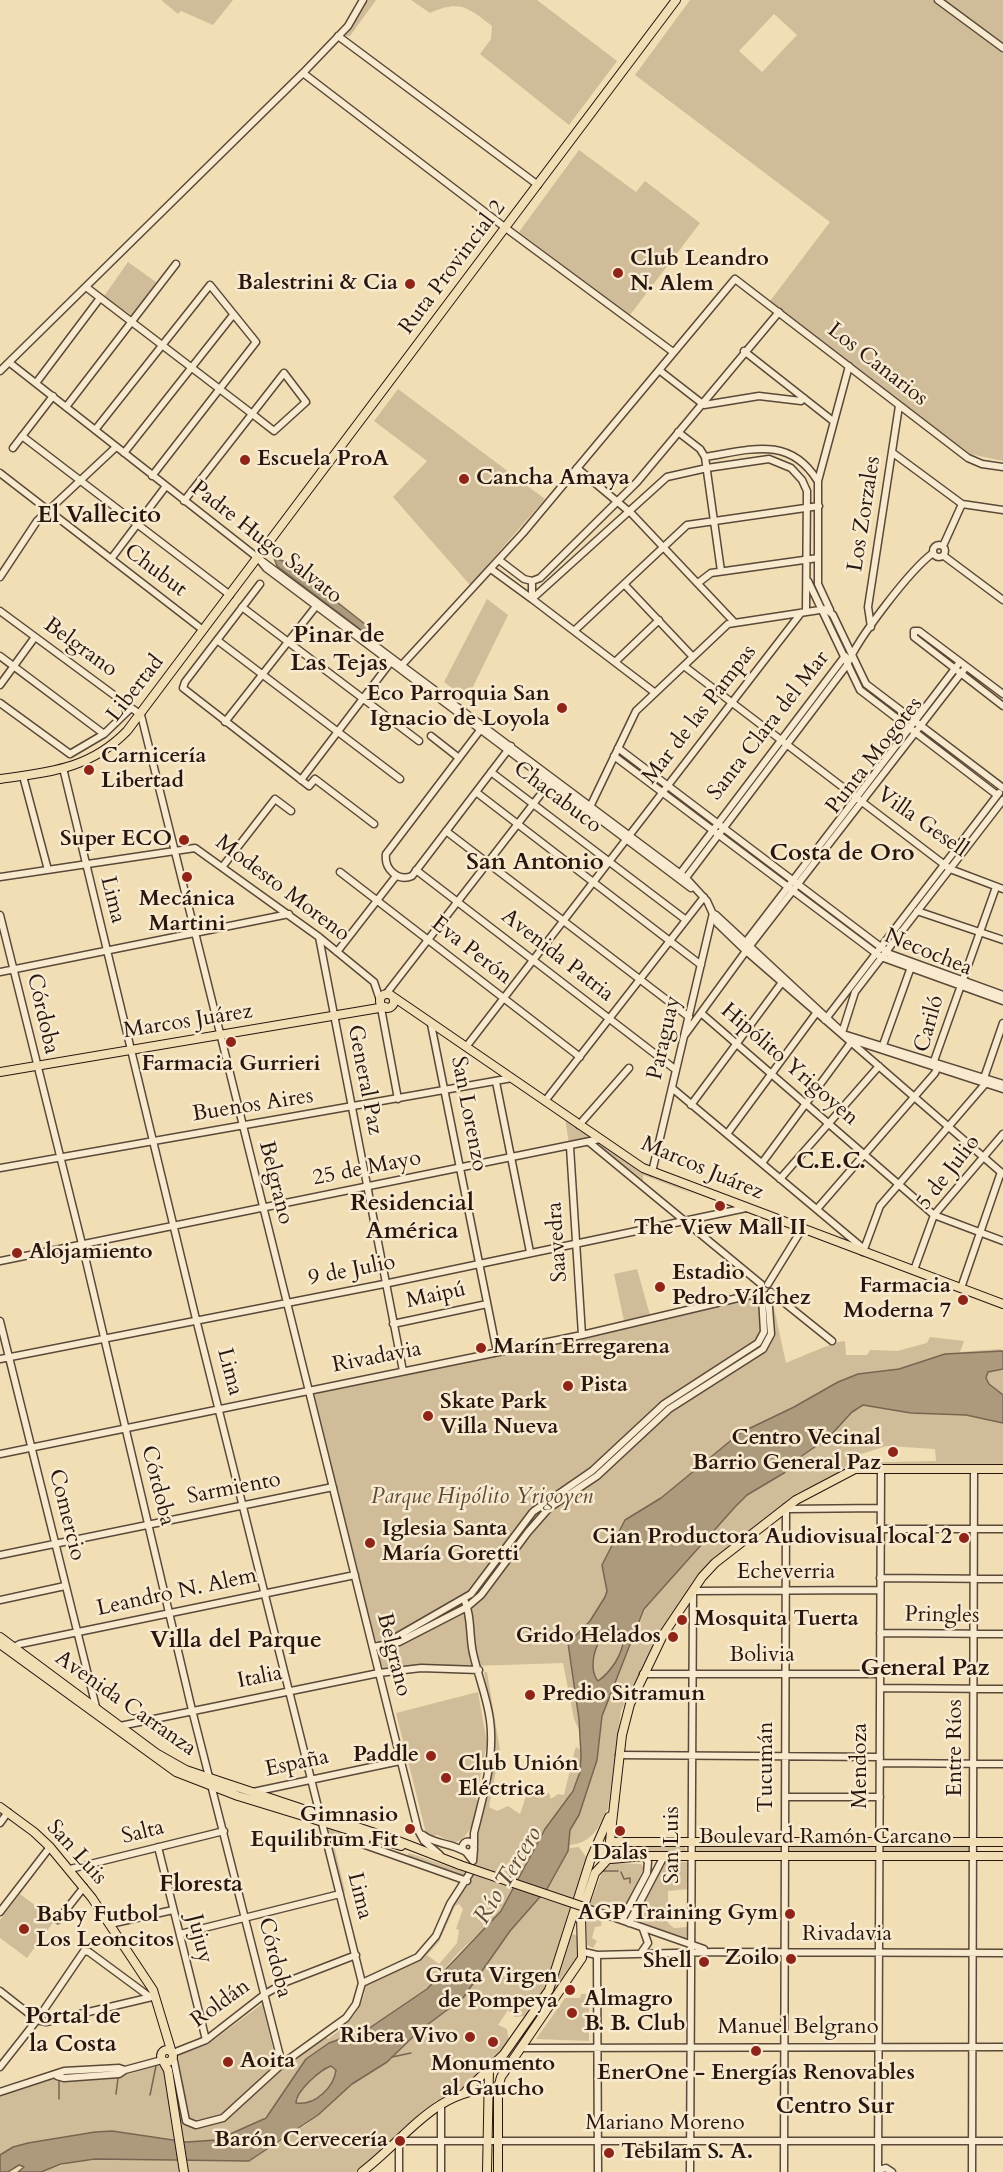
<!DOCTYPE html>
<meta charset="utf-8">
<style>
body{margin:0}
canvas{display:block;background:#f2deb5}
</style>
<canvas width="1003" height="2172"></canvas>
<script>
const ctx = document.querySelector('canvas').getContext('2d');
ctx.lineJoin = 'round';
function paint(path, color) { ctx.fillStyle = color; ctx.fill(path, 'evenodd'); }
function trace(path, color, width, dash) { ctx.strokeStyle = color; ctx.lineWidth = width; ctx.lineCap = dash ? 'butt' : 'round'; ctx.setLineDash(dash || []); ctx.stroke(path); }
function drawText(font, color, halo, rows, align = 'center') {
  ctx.font = font + ' Cardo,serif'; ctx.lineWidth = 5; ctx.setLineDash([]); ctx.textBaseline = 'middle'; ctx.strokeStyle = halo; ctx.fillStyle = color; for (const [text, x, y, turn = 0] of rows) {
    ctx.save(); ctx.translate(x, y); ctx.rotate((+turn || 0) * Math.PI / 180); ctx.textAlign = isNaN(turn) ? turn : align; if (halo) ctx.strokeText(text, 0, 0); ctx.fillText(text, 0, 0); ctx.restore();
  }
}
paint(new Path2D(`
 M161,0H233L213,25L181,11L178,14Z
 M366,0H376L350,36H346L344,33Z
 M411,0H537L617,61L569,125L480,54L491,39L492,26C467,7 460,0 430,13Z
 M690,0H934L1003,52V461L970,454L770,301L830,222L635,75ZM774,14L797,35L762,72L739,51Z
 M943,0H1003V44Z
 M579,150L636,192L645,181L700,223L630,315L519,232Z
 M128,262L156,282L132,316L104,296Z
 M398,389L545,499L470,585L393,497L427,461L374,421Z
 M487,599L508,615L467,699L444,682Z
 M565,1118L591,1136L590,1139L569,1144Z
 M602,1144L640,1170L696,1195L643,1175V1183L601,1149Z
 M637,1269L650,1315L624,1321L614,1274Z
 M753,1298C765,1308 763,1333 753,1344L755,1349C774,1339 762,1321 767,1307C768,1326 771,1339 756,1351L758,1357C780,1345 773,1321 771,1300L774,1298L779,1300L773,1303L786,1363C799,1358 835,1341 845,1341L846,1355H867L870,1350L897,1351L927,1343L930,1337L964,1341L960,1352L1000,1349L1003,1351L945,1354L899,1369L858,1374L838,1382L794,1407L740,1433L661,1498L625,1520L602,1566L607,1591L605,1597L590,1621L571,1637L580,1732L574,1719L563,1663L383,1669L378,1655L386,1647L385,1640L378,1642L374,1638L314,1393L582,1337Z
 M1003,1369V1395L986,1381L988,1372Z
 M867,1404L911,1413L966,1415L1003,1423V1465H853L796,1494L711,1562L660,1633L621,1711L608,1808L599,1830L607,1808C598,1829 593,1842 570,1845V1848L579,1847L586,1857L599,1832L573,1899L546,1890L568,1851L570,1830L579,1815L597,1760L602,1716L649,1600L747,1495L784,1473L796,1460L829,1437L852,1412ZM887,1446L935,1449L936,1461L850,1463L848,1458Z
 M616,1627L624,1637C623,1654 611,1672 598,1681C586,1667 597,1631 616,1627Z
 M484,1672H487L500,1750L489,1807L497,1811L508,1806L520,1814L529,1787L549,1793L551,1799L558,1794L564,1795L575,1749L577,1747L581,1751C581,1791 563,1800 544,1830C535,1846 527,1864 518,1880L476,1866L477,1832L495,1750L493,1723Z
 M478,1692L487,1743L476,1799L479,1804C475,1819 471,1836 455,1843L437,1835L430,1837L426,1833L396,1713Z
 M331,1828L363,1842L362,1849L333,1841L345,1891L342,1892L327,1832Z
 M648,1845H684L686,1850L684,1853H647L644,1849Z
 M697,1845H778L781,1848L780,1852L697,1853Z
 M791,1845H872L875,1848L873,1853L790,1852Z
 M884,1845H967L970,1848L967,1853L883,1852Z
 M409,1853L468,1873L464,1877L407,1856Z
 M665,1861L687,1862L688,1889L668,1891V1923L674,1928L688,1927L686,1940L636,1920Z
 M613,1863L641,1864L644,1867L625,1908L621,1910L590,1904L603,1870Z
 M474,1875L514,1889L496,1917L458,1953L427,1989L368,2029L329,2043L306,2059L269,2114L254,2125L205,2143L112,2131L95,2132L28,2143L0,2155V2095L46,2080L119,2077L156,2066L173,2064L176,2069L183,2121L193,2127L216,2124L224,2119L283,2066L325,2036L328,2039C348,2025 363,2010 366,1985L420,1958L438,1938L453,1903ZM459,1904L463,1909L456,1929L459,1930L457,1943L439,1964L427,1955L439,1942L455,1906Z
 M20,1894L55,1920L27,1958L0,1938V1920Z
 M540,1898L570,1907L547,1983L527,2016L515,2017L508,2010L498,2025L507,2029L509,2042L467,2086L436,2101L356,2172H186L184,2161H249L307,2124L352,2084L387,2062L419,2031L463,1998L510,1931Z
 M590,1913L602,1919L601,1926L595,1927L592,1938L597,1941L593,1948L587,1945L586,1915L589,1916Z
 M573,1934L578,1936L581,1954L530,2026L554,1986L570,1936Z
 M581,1994H589V2041L536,2039L565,1998H580Z
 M262,2004L277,2065L217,2118L193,2120L188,2117L178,2055L207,2045Z
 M331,2066L336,2070C334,2087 315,2105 296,2103C296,2091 320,2070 331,2066Z
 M117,2158L181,2161L183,2172H41L72,2162Z`), '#d0bc99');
const water = new Path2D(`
 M274,558L286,562L370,628L380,639L377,642L277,566Z
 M1003,1351V1369L988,1372L986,1378L989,1384L1003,1395V1423L966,1415L911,1413L863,1405L852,1412L829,1437L796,1460L784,1473L747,1495L735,1507L644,1609L602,1716L597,1760L579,1815L570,1830L568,1851L547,1889L510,1931L463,1998L419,2031L387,2062L352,2084L318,2115L249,2161L95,2159L61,2164L41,2172H18L24,2167L19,2165L8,2172H0V2155L13,2147L28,2143L95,2132L112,2131L187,2142L217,2140L266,2118L306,2059L329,2043L368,2029L427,1989L501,1911L545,1829L573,1791L580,1772L581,1755L579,1719L568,1643L590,1621L605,1597L607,1591L602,1565L625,1520L661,1498L740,1433L794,1407L838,1382L858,1374L899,1369L945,1354ZM616,1627L624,1637C623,1654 611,1672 598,1681C586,1667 597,1631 616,1627ZM331,2066L336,2070C334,2087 315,2106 296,2103C296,2091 320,2070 331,2066Z`);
paint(water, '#ad9a7d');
trace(water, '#786551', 1.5);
trace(new Path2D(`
 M602,1871H618
 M621,1872L624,1879L630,1878V1883
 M392,2057L411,2053
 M116,2094L118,2078
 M150,2095L156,2066
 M59,2099V2081`), '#786551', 1.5);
const minor = new Path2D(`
 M938,0L1003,48
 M338,36L538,185
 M303,73L511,232L673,352
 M86,287L251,413L274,431L306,402L284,373L184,501
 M744,351L833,421
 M10,363L258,558L266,568L691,888
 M659,370L704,405L759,396L801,401L804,398
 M0,371L303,73L348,26L363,0
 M36,383L100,298
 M66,407L176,264
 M95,430L210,285L256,342L152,476
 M678,432L700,449L705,457L721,571
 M22,436L230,595
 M13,448L53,396
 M124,453L233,315
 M893,453L962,504L1003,510
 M705,457C749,450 789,435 817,480
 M577,468L632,514L734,622
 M0,473L203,630
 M933 551a6 6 0 1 1 12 0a6 6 0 1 1-12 0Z
 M943,546L962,504
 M944,556L1003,600
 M258,558L686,878L707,901L717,923L746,951L1003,1174
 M111,559L166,486
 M499,560L524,579L532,581V599L654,692
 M491,569L532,599L667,477L707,468L769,459L791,468L802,480L807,491L806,611
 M0,577L37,521L116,447
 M532,581L540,578L637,482L779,312
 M808,581L860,690L997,795
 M698,583L711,573L818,558
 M260,584L185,682L183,688L309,786L315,779L374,824
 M624,584L693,657
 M242,607L419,741
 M830,610L818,584V481L849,366
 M0,611L141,715L418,1830L424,1841L440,1855
 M871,627L868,607L899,406
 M574,631L687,525L819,506
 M217,640L400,779
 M0,656L104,734
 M615,662L659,620
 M684,666L950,869L1003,889
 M400,667L523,533L735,279L968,458L982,464L1003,467
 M0,685L35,637
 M1003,694L919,631H914V637L1003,706
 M0,703L70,754
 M225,722L317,605
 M484,725L386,854C384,869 398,882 412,876L511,746
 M431,736L459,758
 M618,748L890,954L1003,995
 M70,754L104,734L131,708
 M614,756L881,957L1003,1001
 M63,768L196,1319L362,1983
 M491,772L686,920
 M23,776L48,870
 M301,780L390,663
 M476,792L701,965
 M590,807L636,711L728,624L826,609L833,615L866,684L1003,788
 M446,831L689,1017
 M223,866L275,799L291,811
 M416,870L676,1070
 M340,872L580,1057
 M679,875L845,656
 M0,877L195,848L319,937L374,982L380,1000
 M685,879L847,665C858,638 910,570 933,553
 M917,911L1003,940
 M0,915L82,1244L192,1710L282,2064
 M716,915L842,1032
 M319,937L403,1371
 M746,950L745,943L960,662
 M337,952L396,876
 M0,972L289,914
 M386,994L551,781
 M381,1008L398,1099
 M701,1013L934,1215L1003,1241
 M825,1020L999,793
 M431,1024L497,1352
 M842,1033L855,992L1003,800
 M843,1034L1003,1084
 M684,1036L746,951L966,667
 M851,1042L855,1041L1003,1089
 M883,1045L911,967
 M466,1047L801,613
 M496,1082L530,1252
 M672,1088L864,1249
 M545,1101L704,897
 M691,1105L783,981
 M579,1125L629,1068
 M727,1134L817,1012
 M589,1142L761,1284
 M570,1147L582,1335
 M762,1163L852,1041
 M0,1168L512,1078
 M652,1172L713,913
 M780,1179L879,1066
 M817,1209L935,1073L937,1068L934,1061L996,887
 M863,1252L880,1206L986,1083L984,1078L1003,1023
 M0,1261L600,1139
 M914,1270L934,1215L1003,1134
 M768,1284L802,1229
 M961,1288L1001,1172
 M771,1292L832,1341
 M0,1321L97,1711
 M393,1324L487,1304
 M0,1359L384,1284L746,1208
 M0,1454L582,1335L759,1293
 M788,1509L880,1508
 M534,1511L592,1471L664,1404L758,1343L764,1332L762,1296
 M880,1529H1003
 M0,1555L333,1487
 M880,1578L1003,1579
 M464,1599C472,1616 469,1636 473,1653C478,1676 487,1697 490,1720C495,1758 483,1797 474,1833V1846
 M0,1600L65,1586
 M880,1633L1003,1634
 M386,1643L471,1594L532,1513
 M373,1647L399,1642L467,1607L481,1595L528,1532L549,1508L597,1476L669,1409L763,1349L771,1334L768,1295
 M12,1648L20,1644L355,1575
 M643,1674H880
 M880,1688L1003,1689
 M120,1726L379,1673L421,1668L479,1670
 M619,1755L880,1757
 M880,1763L1003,1764
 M253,1792L400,1761
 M785,1797H880
 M0,1823L8,1812
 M423,1835C434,1844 451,1843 464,1851
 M367,1837L365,1845L467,1881
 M462.5 1847a5.5 5.5 0 1 1 11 0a5.5 5.5 0 1 1-11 0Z
 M158,1847L206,2040
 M466,1852L473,1861L474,1849
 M70,1869L224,1831
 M587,1908L704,1949
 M0,1912L50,1847
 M58,1920L84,1887
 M622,1920L647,1873L648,1862L644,1856
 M629,1923L664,1856
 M110,1924L173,1910
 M180,1934L340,1894
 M584,1952L597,1955L714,1952L1003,1953
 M641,1953L648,1943L643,1929
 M597,1955L598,2172
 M0,1991L37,2020L46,2022L152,1997
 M521,2048L1003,2047
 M173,2053L206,2040L265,1994L286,1982L356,1955
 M173,2056L186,2121L196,2125L223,2118L282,2064L346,2018L356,2004L362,1983L418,1957L436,1936L450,1904L470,1873
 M0,2067L37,2020L84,1951L89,1952L150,1997
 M57,2076L64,2078L119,2074L125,2070L162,2060
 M0,2092L64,2071L119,2068L125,2070
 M441,2104V2172
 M878,2170L886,2168L892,2172
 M399,2172V2141H1003
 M690,2172L693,1591L880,1590
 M784,2172L786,1507
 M878,2172L881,1469
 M972,2172L974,1469`);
const major = new Path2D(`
 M0,779C50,772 90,769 127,731L676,0
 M380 1001a7 7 0 1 1 14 0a7 7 0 1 1-14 0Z
 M392,996L643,1168L1003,1304
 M0,1072L385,1007
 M0,1637L156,1753L186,1770L393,1839L460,1865
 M0,1644L176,1772L238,1796L401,1846
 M0,1807L34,1832L50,1847L92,1898L153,1990L172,2053
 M610,1841L622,1735L630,1704L663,1635L702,1577L715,1563L796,1500L855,1469H1003
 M611,1842H1003
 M611,1859L644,1856H1003
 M161 2056a6 6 0 1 1 12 0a6 6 0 1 1-12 0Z
 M163,2061L168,2070L184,2172
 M466,2091L504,2054L549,1990L591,1858L609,1817
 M362,2172C409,2136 434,2089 498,2088
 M487,2172L489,2069
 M498,2172V2088L501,2077L582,1958L581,1915L595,1873L607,1860`);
trace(minor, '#5a4838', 9);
trace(major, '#28160f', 10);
trace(minor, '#f7eacf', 6);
trace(major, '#f2deb5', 8);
const majorBridge = new Path2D(`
 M460,1865L587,1908`);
trace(majorBridge, '#28160f', 10, []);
trace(majorBridge, '#f2deb5', 8);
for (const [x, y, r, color] of [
 [618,273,6,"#8f2418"],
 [410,284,6,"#8f2418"],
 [245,460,6,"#8f2418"],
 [464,479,6,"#8f2418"],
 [562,708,6,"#8f2418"],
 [89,770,6,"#8f2418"],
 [184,840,6,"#8f2418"],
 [187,877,6,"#8f2418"],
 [231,1042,6,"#8f2418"],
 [720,1206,6,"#8f2418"],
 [17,1253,6,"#8f2418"],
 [660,1287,6,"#8f2418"],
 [963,1300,6,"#8f2418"],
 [481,1348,6,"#8f2418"],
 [568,1386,6,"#8f2418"],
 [428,1416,6,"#8f2418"],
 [893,1452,6,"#8f2418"],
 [964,1538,6,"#8f2418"],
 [370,1543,6,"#8f2418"],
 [682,1620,6,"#8f2418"],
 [673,1637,6,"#8f2418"],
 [530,1695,6,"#8f2418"],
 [431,1756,6,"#8f2418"],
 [446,1778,6,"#8f2418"],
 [410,1829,6,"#8f2418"],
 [620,1831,6,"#8f2418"],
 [790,1914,6,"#8f2418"],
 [24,1929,6,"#8f2418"],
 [791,1959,6,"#8f2418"],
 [704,1962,6,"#8f2418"],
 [570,1990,6,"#8f2418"],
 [572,2013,6,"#8f2418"],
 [470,2037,6,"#8f2418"],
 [493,2042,6,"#8f2418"],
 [756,2051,6,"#8f2418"],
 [228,2062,6,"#8f2418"],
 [400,2141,6,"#8f2418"],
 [609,2153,6,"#8f2418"]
]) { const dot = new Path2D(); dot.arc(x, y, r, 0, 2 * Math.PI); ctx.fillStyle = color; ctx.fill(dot); trace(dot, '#f7eacf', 2); }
drawText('bold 22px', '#28160f', '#f7eacf', [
 ["Club Leandro",630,260],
 ["N. Alem",630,285],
 ["Balestrini & Cia",398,284,"right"],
 ["Escuela ProA",257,460],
 ["Cancha Amaya",476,479],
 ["Eco Parroquia San",550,695,"right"],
 ["Ignacio de Loyola",550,720,"right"],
 ["Carnicería",101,757],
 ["Libertad",101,782],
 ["Super ECO",172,840,"right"],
 ["Mecánica",187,900,"center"],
 ["Martini",187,925,"center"],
 ["Farmacia Gurrieri",231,1065,"center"],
 ["The View Mall II",720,1229,"center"],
 ["Alojamiento",29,1253],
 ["Estadio",672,1274],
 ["Pedro Vílchez",672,1299],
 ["Farmacia",951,1287,"right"],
 ["Moderna 7",951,1312,"right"],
 ["Marín Erregarena",493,1348],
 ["Pista",580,1386],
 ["Skate Park",440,1403],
 ["Villa Nueva",440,1428],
 ["Centro Vecinal",881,1439,"right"],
 ["Barrio General Paz",881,1464,"right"],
 ["Iglesia Santa",382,1530],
 ["María Goretti",382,1555],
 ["Cian Productora Audiovisual local 2",952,1538,"right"],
 ["Mosquita Tuerta",694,1620],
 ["Grido Helados",661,1637,"right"],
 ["Predio Sitramun",542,1695],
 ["Paddle",419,1756,"right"],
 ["Club Unión",458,1765],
 ["Eléctrica",458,1790],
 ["Gimnasio",398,1816,"right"],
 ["Equilibrum Fit",398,1841,"right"],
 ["Dalas",620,1854,"center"],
 ["AGP Training Gym",778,1914,"right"],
 ["Baby Futbol",36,1916],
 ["Los Leoncitos",36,1941],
 ["Zoilo",779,1959,"right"],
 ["Shell",692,1962,"right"],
 ["Gruta Virgen",558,1977,"right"],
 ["de Pompeya",558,2002,"right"],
 ["Almagro",584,2000],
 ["B. B. Club",584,2025],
 ["Ribera Vivo",458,2037,"right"],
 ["Aoita",240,2062],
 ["Monumento",493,2065,"center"],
 ["al Gaucho",493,2090,"center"],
 ["EnerOne - Energías Renovables",756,2074,"center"],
 ["Barón Cervecería",388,2141,"right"],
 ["Tebilam S. A.",621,2153]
], 'left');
drawText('22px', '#28160f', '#f7eacf', [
 ["Ruta Provincial 2",453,268,-53],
 ["Los Canarios",877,365,38],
 ["Los Zorzales",865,514,-81],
 ["Padre Hugo Salvato",266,543,38],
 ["Chubut",155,571,37],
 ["Belgrano",80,648,36],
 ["Libertad",136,689,-52],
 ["Mar de las Pampas",700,715,-52],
 ["Santa Clara del Mar",769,726,-52],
 ["Punta Mogotes",875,756,-52],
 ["Chacabuco",557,798,37],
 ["Villa Gesell",922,823,35],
 ["Modesto Moreno",282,889,37],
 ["Lima",112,900,76],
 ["Eva Perón",471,951,38],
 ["Necochea",928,953,22],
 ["Avenida Patria",557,956,38],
 ["Córdoba",42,1014,77],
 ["Marcos Juárez",188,1022,-9],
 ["Cariló",930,1024,-74],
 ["Paraguay",665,1038,-77],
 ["Hipólito Yrigoyen",789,1065,41],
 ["General Paz",364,1080,79],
 ["Buenos Aires",253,1106,-9],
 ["San Lorenzo",468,1114,79],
 ["25 de Mayo",367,1169,-11],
 ["Marcos Juárez",702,1169,23],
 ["5 de Julio",949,1173,-52],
 ["Belgrano",275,1183,76],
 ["Saavedra",558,1242,-94],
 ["9 de Julio",352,1271,-11],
 ["Maipú",436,1296,-12],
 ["Rivadavia",377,1358,-11],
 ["Lima",229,1372,75],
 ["Córdoba",157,1486,76],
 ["Sarmiento",234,1489,-11],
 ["Comercio",66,1515,76],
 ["Echeverria",786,1573],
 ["Leandro N. Alem",177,1593,-12],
 ["Pringles",942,1616,1],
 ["Belgrano",393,1655,76],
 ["Bolivia",762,1656],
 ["Italia",260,1678,-11],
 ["Avenida Carranza",125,1704,35],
 ["Entre Ríos",956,1748,-90],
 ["España",297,1764,-12],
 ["Mendoza",861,1766,-90],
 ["Tucumán",767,1767,-90],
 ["Salta",143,1833,-14],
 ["Boulevard Ramón Carcano",825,1838],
 ["San Luis",673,1845,-90],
 ["San Luis",76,1853,48],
 ["Lima",359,1896,76],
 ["Rivadavia",847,1935],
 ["Jujuy",199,1939,76],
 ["Córdoba",274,1958,76],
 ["Roldán",221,2004,-36],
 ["Manuel Belgrano",798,2028],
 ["Mariano Moreno",665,2124]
]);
drawText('italic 22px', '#5a4838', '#f7eacf', [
 ["Parque Hipólito Yrigoyen",482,1498]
]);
drawText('bold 24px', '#28160f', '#f7eacf', [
 ["El Vallecito",99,516],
 ["Pinar de",339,636],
 ["Las Tejas",339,664],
 ["Costa de Oro",842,854],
 ["San Antonio",535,863],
 ["C.E.C.",831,1162],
 ["Residencial",412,1204],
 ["América",412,1232],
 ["Villa del Parque",236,1641],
 ["General Paz",925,1669],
 ["Floresta",201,1885],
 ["Portal de",73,2017],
 ["la Costa",73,2045],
 ["Centro Sur",835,2107]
]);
drawText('italic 24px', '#5d4b3b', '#f7eacf', [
 ["Río Tercero",509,1876,-59]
]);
</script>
